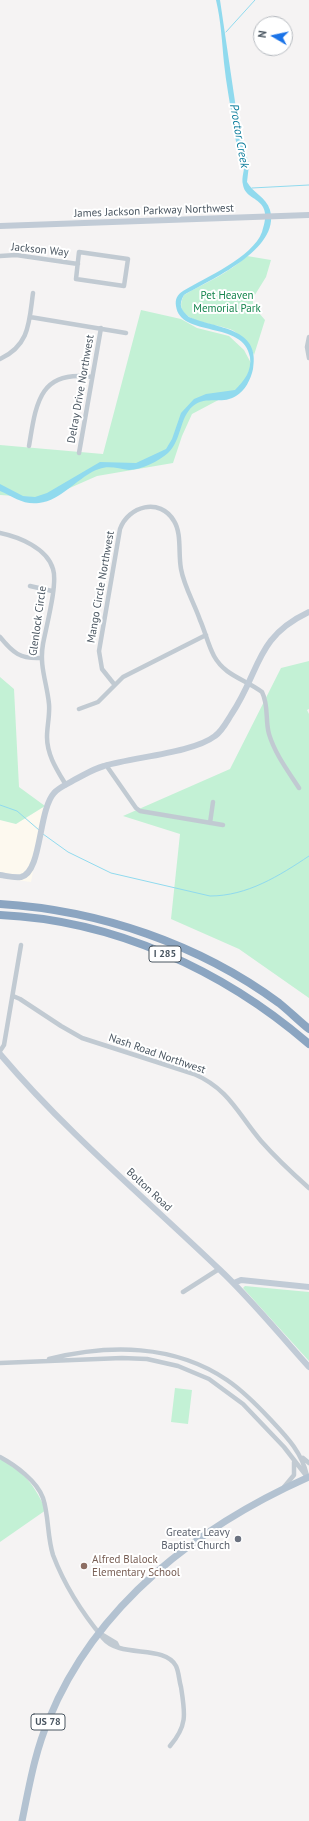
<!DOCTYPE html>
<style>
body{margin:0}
#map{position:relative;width:309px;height:1821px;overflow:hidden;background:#f5f3f3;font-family:"PT Sans",sans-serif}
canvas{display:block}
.north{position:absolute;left:253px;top:16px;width:40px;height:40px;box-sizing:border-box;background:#fff;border:1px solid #b7bbc0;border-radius:50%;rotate:279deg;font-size:11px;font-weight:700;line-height:16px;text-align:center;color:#4a5661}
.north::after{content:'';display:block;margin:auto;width:14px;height:18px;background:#1a73e8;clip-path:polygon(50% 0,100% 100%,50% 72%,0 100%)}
</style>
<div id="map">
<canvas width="309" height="1821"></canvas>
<div class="north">N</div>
</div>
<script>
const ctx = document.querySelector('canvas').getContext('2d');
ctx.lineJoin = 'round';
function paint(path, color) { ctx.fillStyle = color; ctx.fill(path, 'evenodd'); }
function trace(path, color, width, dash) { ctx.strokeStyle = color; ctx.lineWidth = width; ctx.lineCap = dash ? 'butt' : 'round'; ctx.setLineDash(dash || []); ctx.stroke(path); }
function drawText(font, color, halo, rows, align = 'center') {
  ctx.font = font + ' "PT Sans",sans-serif'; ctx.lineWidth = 4; ctx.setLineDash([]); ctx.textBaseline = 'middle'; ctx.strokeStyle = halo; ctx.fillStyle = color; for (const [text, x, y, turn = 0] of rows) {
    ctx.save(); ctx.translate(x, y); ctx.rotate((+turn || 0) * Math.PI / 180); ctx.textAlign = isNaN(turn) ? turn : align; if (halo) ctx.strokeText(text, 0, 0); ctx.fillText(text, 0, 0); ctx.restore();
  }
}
paint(new Path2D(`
 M45,806L31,882L0,878V820L16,824Z`), '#fdf9ef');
paint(new Path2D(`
 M247,256L271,260L266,277L253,298V306L265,320L254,355C252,348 240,334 232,330C217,323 169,323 184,295C206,282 228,274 247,256Z
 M141,310L181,319L197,328L229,336L244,350L252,365L241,388L192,414L182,436L173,463L97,476L47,498L0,495V445L103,454Z
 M309,661V709L307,710L309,714V998L239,949L171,919L180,834L123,816L230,769L281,668Z
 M0,677L14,689L19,787L45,806L16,824L0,820Z
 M245,1286L309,1292V1361L243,1288Z
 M175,1388L192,1390L188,1424L171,1422Z
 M0,1459C25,1471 35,1487 46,1510L0,1542Z`), '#c3f1d5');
paint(new Path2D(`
 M216,0H220L238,122L249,165L247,182C253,193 266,197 270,210C281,250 209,280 184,295C178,305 181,310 189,317C217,329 261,327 253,369C251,379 245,391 236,396C223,405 206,395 193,406C179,418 182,440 168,453C159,461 141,470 129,470C119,469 109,465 99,469C80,475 61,501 39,503C23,505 14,497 0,491V484L23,496L35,497L47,493L100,462L136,463L166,449L172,439L181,413L194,399L206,394L235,390C244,381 252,371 250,357C244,320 180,338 176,306C175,299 177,295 183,291C205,278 253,257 262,232C275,196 246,203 243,185C241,177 245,170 244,164C243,160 240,156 239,152C236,143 234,133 233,123C230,103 226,83 224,63C222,42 221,21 216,0Z`), '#90daee');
trace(new Path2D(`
 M226,32L255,0
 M252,188L309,185
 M0,805L17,811L39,830
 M43,834L68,852L111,873L210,896C247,896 279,876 309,856`), '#90daee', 1);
trace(new Path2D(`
 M79,252L128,259L124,286L76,279Z
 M0,256L16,255L78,264
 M30,317L126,333
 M309,337L307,347L309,358
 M0,359C30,345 29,322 33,293
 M29,446C36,404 39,369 92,377
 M79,453L101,328
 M0,533C19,537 47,548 53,569C58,584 46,627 43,644C39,666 47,683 49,704C50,715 47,726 47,737C47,755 57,770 66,785
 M30,586L52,591
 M0,637C13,653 20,659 41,658
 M114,684L102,669L99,651L120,529C128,506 160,497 174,521C182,534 178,553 181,569C184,586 194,603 200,620C205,631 208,645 214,656C225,676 245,679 262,692C269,706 265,720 269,734C275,754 288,771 299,788
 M79,709L98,702L123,677L206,635
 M106,765L136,808L140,811L223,825
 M210,823L213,802
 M13,996L20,999L61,1026L82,1038L194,1074C229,1089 238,1114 261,1141C276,1158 292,1173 309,1188
 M0,1051L4,1045L21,945
 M183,1292L219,1269
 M49,1359C109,1344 174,1344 227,1380C243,1391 256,1404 270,1419C286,1436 302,1452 307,1476
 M0,1363L122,1358L147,1359L178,1366L209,1379L243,1404L284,1447L308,1478
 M0,1457C15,1465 37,1481 43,1498C49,1516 47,1536 53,1555C64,1584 83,1614 103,1638C120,1659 164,1644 176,1666C179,1672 179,1681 181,1687C185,1713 188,1725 170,1746
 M303,1458L309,1463
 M284,1487L294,1475V1462
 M101,1634L116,1643L118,1647`), '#c1cad2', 4.5);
trace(new Path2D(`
 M0,226L309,215
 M0,875C7,876 14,878 21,877C42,872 38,811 54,793C59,787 68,784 74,780C84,775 93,769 104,766C133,757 193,753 215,736C222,731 226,723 231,715C261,671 254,638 309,612
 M0,1054C66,1132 145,1198 219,1269C251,1299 279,1334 309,1367
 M234,1283L241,1280L309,1287`), '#c1cbd6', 6);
trace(new Path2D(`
 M22,1821C29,1787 35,1751 49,1719C96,1604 199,1526 309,1477`), '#b3c2d1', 7);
trace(new Path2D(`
 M0,904C99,910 199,944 279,1003C289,1011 299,1021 309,1029
 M0,915C114,920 223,970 309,1044`), '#8ba5c1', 8);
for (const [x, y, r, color] of [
 [238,1539,4,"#6b7280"],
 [84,1566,4,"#8d6e63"]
]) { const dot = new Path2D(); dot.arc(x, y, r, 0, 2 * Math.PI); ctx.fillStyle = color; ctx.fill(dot); trace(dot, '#fff', 1.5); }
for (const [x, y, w] of [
 [165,954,32],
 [48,1722,34]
]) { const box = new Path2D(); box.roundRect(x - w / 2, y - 8, w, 16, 3); ctx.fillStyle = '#fff'; ctx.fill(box); trace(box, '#4a5661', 1); }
drawText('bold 10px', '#4a5661', null, [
 ["I 285",165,954],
 ["US 78",48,1722]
]);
drawText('11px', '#4a5661', '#fff', [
 ["James Jackson Parkway Northwest",154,211,-2],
 ["Jackson Way",40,250,6],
 ["Delray Drive Northwest",81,389,-80],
 ["Mango Circle Northwest",101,587,-80],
 ["Glenlock Circle",38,621,-82],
 ["Nash Road Northwest",157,1054,19],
 ["Bolton Road",149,1190,43]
]);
drawText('11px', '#17864f', '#fff', [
 ["Pet Heaven",227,296],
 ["Memorial Park",227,309]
]);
drawText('11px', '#5b616d', '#fff', [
 ["Greater Leavy",230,1533],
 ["Baptist Church",230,1546]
], 'right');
drawText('11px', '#785e54', '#fff', [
 ["Alfred Blalock",92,1560],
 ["Elementary School",92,1573]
], 'left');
drawText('italic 12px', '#0c7c9b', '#fff', [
 ["Proctor Creek",239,136,80]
]);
</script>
